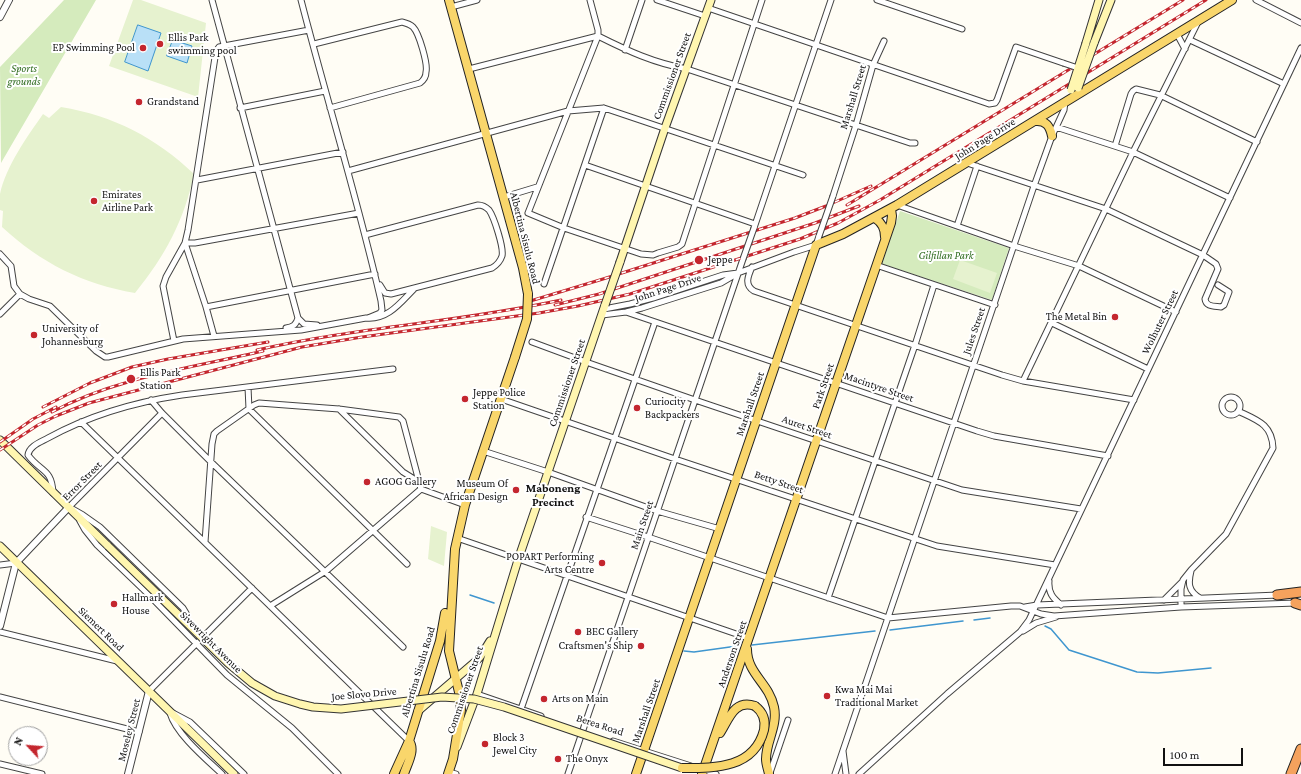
<!DOCTYPE html>
<style>
body{margin:0}
#map{position:relative;width:1301px;height:774px;overflow:hidden;background:#fffdf5;font-family:"Crimson Pro",serif}
canvas{display:block}
.north{position:absolute;left:8px;top:726px;width:40px;height:40px;box-sizing:border-box;background:#fff;border:1px solid #a0a0a0;border-radius:50%;rotate:296deg;font-size:11px;font-weight:700;line-height:16px;text-align:center;color:#111}
.north::after{content:'';display:block;margin:auto;width:14px;height:18px;background:#c4262e;clip-path:polygon(50% 0,100% 100%,50% 72%,0 100%)}
.scale{position:absolute;left:1163px;top:748px;width:80px;height:18px;box-sizing:border-box;border:2px solid #111;border-top:0;padding-left:5px;font-size:12px;line-height:14px;white-space:nowrap;color:#111;-webkit-text-stroke:3px #fff;paint-order:stroke}
</style>
<div id="map">
<canvas width="1301" height="774"></canvas>
<div class="north">N</div>
<div class="scale">100 m</div>
</div>
<script>
const ctx = document.querySelector('canvas').getContext('2d');
ctx.lineJoin = 'round';
function paint(path, color) { ctx.fillStyle = color; ctx.fill(path, 'evenodd'); }
function trace(path, color, width, dash) { ctx.strokeStyle = color; ctx.lineWidth = width; ctx.lineCap = dash ? 'butt' : 'round'; ctx.setLineDash(dash || []); ctx.stroke(path); }
function drawText(font, color, halo, rows, align = 'center') {
  ctx.font = font + ' "Crimson Pro",serif'; ctx.lineWidth = 4; ctx.setLineDash([]); ctx.textBaseline = 'middle'; ctx.strokeStyle = halo; ctx.fillStyle = color; for (const [text, x, y, turn = 0] of rows) {
    ctx.save(); ctx.translate(x, y); ctx.rotate((+turn || 0) * Math.PI / 180); ctx.textAlign = isNaN(turn) ? turn : align; if (halo) ctx.strokeText(text, 0, 0); ctx.fillText(text, 0, 0); ctx.restore();
  }
}
paint(new Path2D(`
 M64,0H96L1,163L0,67Z
 M900,211L1009,248L992,300L882,264Z`), '#d5ebbd');
paint(new Path2D(`
 M133,0H141L206,23L198,97L109,66Z
 M61,107C114,116 155,137 194,174C184,221 165,256 135,293C83,284 41,263 2,227L3,211L0,210C0,205 0,199 0,194C6,166 27,137 43,114L49,118Z
 M960,260L997,273L990,293L953,279Z
 M431,526L447,532L444,566L428,559Z`), '#e6f2cf');
const water = new Path2D(`
 M138,25L161,33L148,71L125,62Z
 M173,40L192,46L187,63L167,56Z`);
paint(water, '#b9e0f7');
trace(water, '#3f96cf', 1);
trace(new Path2D(`
 M470,595L494,603
 M974,620L990,618
 M1045,626L1051,629L1069,650L1137,672L1158,673L1211,668
 M890,630L963,621
 M752,645L875,631
 M684,651L694,652L737,646`), '#3f96cf', 1.5);
const minor = new Path2D(`
 M212,0L298,318L304,324L317,325
 M301,0C327,101 358,200 381,301L382,310L380,313L368,318
 M590,0L598,30V36L528,213L564,228L641,254L653,255L658,253L678,247L682,244L762,0
 M657,0L705,16
 M877,0L962,29
 M1256,0L1301,23
 M451,7L477,0
 M708,8L989,104L995,103L997,100L1016,47L1063,63
 M1177,34L1185,49
 M598,36C628,51 654,63 687,69L910,143H915
 M1190,40L1284,84
 M314,44L402,22C406,23 410,24 413,27C419,33 428,64 426,72C426,77 424,80 420,83L330,108
 M625,50L642,0
 M469,69L598,36
 M240,108L325,91
 M1056,127L1133,152L1230,198
 M1115,146L1131,94L1133,91L1136,89L1160,95L1257,142
 M967,163L1106,209L1203,255L1216,264L1218,269L1205,299C1206,307 1214,306 1221,307L1224,305L1229,292L1218,285
 M585,165L755,224
 M348,171L568,111L604,108L610,110L803,175
 M197,180L343,152
 M833,196L856,125L873,65L884,41
 M504,197L537,187
 M897,205L1014,246L1079,266L1176,312
 M957,226L977,166
 M754,228L831,0
 M365,235L478,205C482,205 486,207 489,210C494,217 504,248 502,256C500,262 497,265 492,268L391,294L385,293L380,285
 M185,243H195L359,213
 M185,243L206,307L214,336
 M0,254L11,266L14,286L20,294L29,299L50,306L96,351L105,357H108L183,339L301,330L366,318C388,320 400,303 414,289
 M876,265L995,305
 M752,267C748,276 744,285 754,291L1002,375L1023,381L1134,400
 M738,273L794,252L816,245L819,236
 M544,284L604,108
 M206,307L375,274
 M626,312L977,431L994,436L1108,456
 M0,314L20,294
 M602,315L626,312L642,308L721,283L738,273L723,275L653,298L630,304L604,309
 M1052,323L1148,369
 M286,328C293,327 296,325 298,318
 M174,341L163,286L166,277L185,243L188,230L216,51L219,47L224,46L309,30
 M532,342L586,362L695,400L962,490L1081,509
 M1023,381L1133,152L1198,22
 M248,387L249,409L407,564
 M1222 406a9 9 0 1 1 18 0a9 9 0 1 1-18 0Z
 M501,399L675,459L937,546L1055,565
 M151,400L162,413L210,461L403,647
 M339,409L403,472L419,482
 M162,413L69,507L83,515L100,527L183,608L186,613L189,625
 M81,422L409,741
 M483,451L548,472L657,511L720,529
 M421,489L465,505
 M53,493C52,468 40,472 28,455C29,446 41,442 48,438C90,415 135,402 182,395L393,369
 M586,517L648,537L888,618L1011,606H1020L1041,614L1054,616L1181,607L1296,603
 M80,521L85,530L97,545L147,593L227,675L292,728L338,774
 M457,538L748,638
 M205,542L212,444L214,434L217,431L254,405L259,403L339,409L399,417L403,421L421,489
 M0,565L16,563
 M1191,571C1188,583 1188,591 1200,598
 M1049,581C1048,593 1053,598 1061,605
 M828,598L915,345L934,285
 M1164,600L1182,582
 M270,606L326,571L421,489
 M1025,607L1037,605L1278,595
 M1181,607V589L1183,580L1191,570L1226,534L1273,448C1272,424 1257,420 1238,411
 M1023,631L1036,623L1056,617
 M0,632L117,661
 M149,691L252,588
 M477,694L541,716
 M0,697L139,732
 M521,709L655,322
 M170,713C176,734 206,759 222,774
 M173,713L190,722L244,774
 M613,741L691,766
 M843,751L846,774
 M0,764L42,774
 M702,769L716,774
 M449,772L456,774
 M770,773L788,720
 M568,774L743,259
 M835,774L1034,186L1052,136L1064,110L1065,102
 M859,774L947,694L1020,632L1029,620L1301,48`);
const tertiary = new Path2D(`
 M0,17L9,0
 M0,626L16,563L69,507
 M128,774L149,691`);
const secondary = new Path2D(`
 M1086,43L1099,0
 M1094,43L1111,0
 M620,262L665,128L711,0
 M0,440L108,546
 M0,546L234,774
 M418,711L475,662L480,657L490,641
 M457,747L477,694L518,560L605,305`);
const primary = new Path2D(`
 M449,0L523,268L528,294
 M1035,121C1046,120 1050,126 1052,136
 M875,218C882,223 885,228 885,237
 M747,649C747,674 769,683 774,707C778,726 766,741 766,759C766,764 768,769 769,774
 M720,733C729,719 734,699 755,706
 M394,774L409,741L440,641L445,613
 M404,774C407,764 416,750 409,741
 M448,774L453,759L461,710L459,692L449,651L455,549L465,505L515,357
 M636,774L816,245L843,234L897,205L1232,0
 M702,774L891,223L892,216L891,209`);
const motorway = new Path2D(`
 M1277,595L1301,592
 M1295,603L1301,605
 M1291,774L1301,749`);
trace(minor, '#444', 7);
trace(tertiary, '#444', 8);
trace(secondary, '#333', 9);
trace(primary, '#222', 10);
trace(motorway, '#222', 11);
trace(minor, '#fff', 5);
trace(tertiary, '#fff', 6);
trace(secondary, '#fff6b0', 7);
trace(primary, '#f9d66b', 8);
trace(motorway, '#f5a25d', 9);
const rail = new Path2D(`
 M847,205L1183,0
 M527,302L603,279L795,218L826,206L871,186
 M555,305L599,294L815,223L859,206
 M257,350C357,327 460,322 561,300
 M43,407L90,383L132,367L168,359L268,342
 M52,412C117,377 192,368 263,351
 M0,442L33,419L56,407
 M0,450L38,425L56,416L89,403L302,347L362,337L539,313L578,306L630,294L800,239L838,223L880,200L1206,0`);
trace(rail, '#c4262e', 3);
trace(rail, '#fff', 1.5, [4.5]);
const minorBridge = new Path2D(`
 M1063,63L1081,69
 M819,236L833,196
 M743,259L754,228`);
const secondaryBridge = new Path2D(`
 M1078,88L1094,43
 M1071,90L1086,43
 M605,305L620,262
 M108,546L228,663L252,683L275,696L300,704L313,707L341,709L442,697L474,699L504,707L682,768`);
const primaryBridge = new Path2D(`
 M515,357L527,319L528,294
 M682,768C714,768 754,769 764,730C766,720 763,712 755,706`);
trace(minorBridge, '#444', 7, []);
trace(secondaryBridge, '#333', 9, []);
trace(primaryBridge, '#222', 10, []);
trace(minorBridge, '#fff', 5);
trace(secondaryBridge, '#fff6b0', 7);
trace(primaryBridge, '#f9d66b', 8);
for (const [x, y, r, color] of [
 [160,44,4,"#c4262e"],
 [143,48,4,"#c4262e"],
 [139,102,4,"#c4262e"],
 [94,201,4,"#c4262e"],
 [699,260,5,"#c4262e"],
 [1115,317,4,"#c4262e"],
 [34,335,4,"#c4262e"],
 [131,379,5,"#c4262e"],
 [465,399,4,"#c4262e"],
 [637,408,4,"#c4262e"],
 [367,482,4,"#c4262e"],
 [516,490,4,"#c4262e"],
 [602,563,4,"#c4262e"],
 [114,604,4,"#c4262e"],
 [578,632,4,"#c4262e"],
 [641,646,4,"#c4262e"],
 [827,696,4,"#c4262e"],
 [544,699,4,"#c4262e"],
 [485,744,4,"#c4262e"],
 [558,759,4,"#c4262e"]
]) { const dot = new Path2D(); dot.arc(x, y, r, 0, 2 * Math.PI); ctx.fillStyle = color; ctx.fill(dot); trace(dot, '#fff', 1.5); }
drawText('11px', '#111', '#fff', [
 ["Ellis Park",168,38],
 ["swimming pool",168,51],
 ["EP Swimming Pool",135,48,"right"],
 ["Grandstand",147,102],
 ["Emirates",102,195],
 ["Airline Park",102,208],
 ["Jeppe",708,260],
 ["The Metal Bin",1107,317,"right"],
 ["University of",42,329],
 ["Johannesburg",42,342],
 ["Ellis Park",140,373],
 ["Station",140,386],
 ["Jeppe Police",473,393],
 ["Station",473,406],
 ["Curiocity",645,402],
 ["Backpackers",645,415],
 ["AGOG Gallery",375,482],
 ["Museum Of",508,484,"right"],
 ["African Design",508,497,"right"],
 ["POPART Performing",594,557,"right"],
 ["Arts Centre",594,570,"right"],
 ["Hallmark",122,598],
 ["House",122,611],
 ["BEC Gallery",586,632],
 ["Craftsmen's Ship",633,646,"right"],
 ["Kwa Mai Mai",835,690],
 ["Traditional Market",835,703],
 ["Arts on Main",552,699],
 ["Block 3",493,738],
 ["Jewel City",493,751],
 ["The Onyx",566,759]
], 'left');
drawText('italic 11px', '#2f6b1f', '#fff', [
 ["Sports",24,69],
 ["grounds",24,82],
 ["Gilfillan Park",946,256]
]);
drawText('11px', '#111', '#fff', [
 ["Commissioner Street",672,76,-70],
 ["Marshall Street",853,97,-73],
 ["John Page Drive",985,139,-32],
 ["Albertina Sisulu Road",525,238,76],
 ["John Page Drive",668,288,-18],
 ["Wolhuter Street",1160,322,-64],
 ["Jules Street",974,331,-71],
 ["Commissioner Street",567,383,-71],
 ["Park Street",823,386,-71],
 ["Macintyre Street",879,387,19],
 ["Marshall Street",750,404,-71],
 ["Auret Street",807,427,19],
 ["Error Street",82,481,-45],
 ["Betty Street",779,482,19],
 ["Main Street",642,525,-71],
 ["Siemert Road",101,629,44],
 ["Sivewright Avenue",211,642,45],
 ["Anderson Street",732,654,-71],
 ["Albertina Sisulu Road",418,672,-73],
 ["Commissioner Street",465,690,-71],
 ["Joe Slovo Drive",364,694,-5],
 ["Marshall Street",646,711,-71],
 ["Berea Road",600,725,18],
 ["Moseley Street",129,730,-76]
]);
drawText('bold 12px', '#111', '#fff', [
 ["Maboneng",553,488],
 ["Precinct",553,502]
]);
</script>
